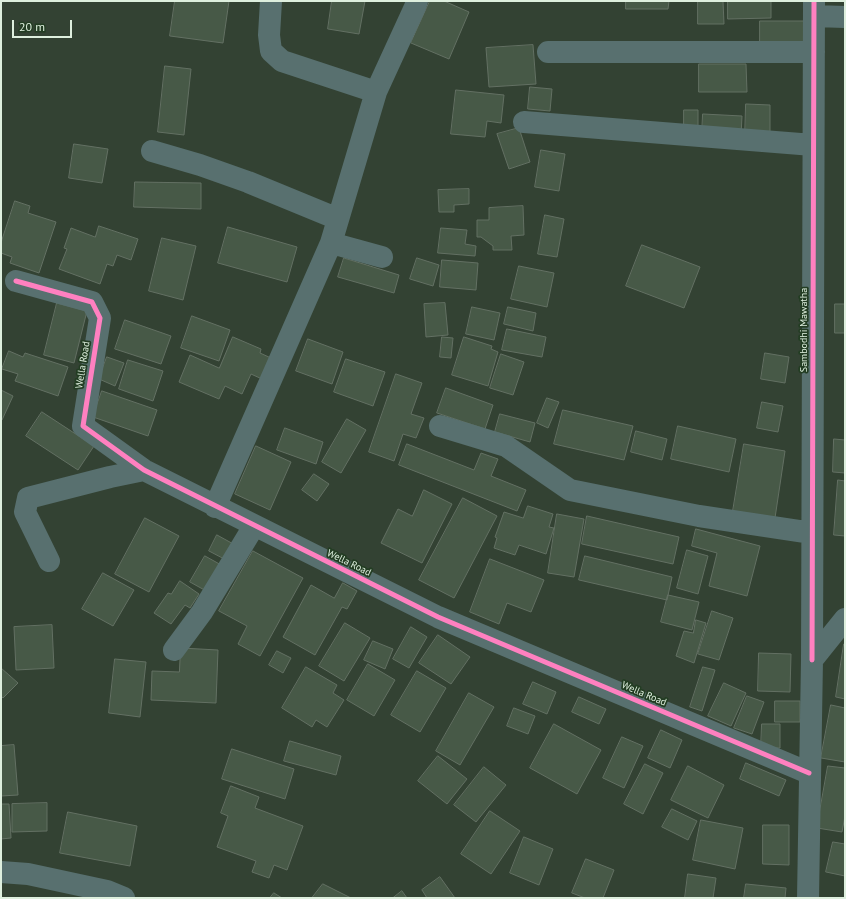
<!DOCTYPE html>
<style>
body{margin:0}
#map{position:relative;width:846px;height:899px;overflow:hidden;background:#334233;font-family:"PT Sans",sans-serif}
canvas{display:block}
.frame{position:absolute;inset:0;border:2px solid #deefde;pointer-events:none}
.scale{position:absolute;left:12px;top:20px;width:60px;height:18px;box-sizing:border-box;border:2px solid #deefde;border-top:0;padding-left:5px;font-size:12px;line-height:14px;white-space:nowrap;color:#deefde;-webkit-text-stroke:3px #233d23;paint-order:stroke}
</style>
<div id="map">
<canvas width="846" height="899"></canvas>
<div class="frame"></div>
<div class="scale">20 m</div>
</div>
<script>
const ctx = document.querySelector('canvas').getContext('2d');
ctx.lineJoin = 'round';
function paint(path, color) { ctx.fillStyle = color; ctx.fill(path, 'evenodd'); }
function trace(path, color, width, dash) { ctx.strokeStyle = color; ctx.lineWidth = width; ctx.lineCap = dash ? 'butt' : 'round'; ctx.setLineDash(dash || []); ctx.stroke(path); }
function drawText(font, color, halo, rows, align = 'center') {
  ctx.font = font + ' "PT Sans",sans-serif'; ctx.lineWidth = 3.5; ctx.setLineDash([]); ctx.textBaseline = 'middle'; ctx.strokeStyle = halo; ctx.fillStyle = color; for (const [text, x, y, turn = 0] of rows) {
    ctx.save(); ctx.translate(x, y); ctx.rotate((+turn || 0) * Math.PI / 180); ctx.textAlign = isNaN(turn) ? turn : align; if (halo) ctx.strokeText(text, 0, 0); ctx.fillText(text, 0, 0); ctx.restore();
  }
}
const building = new Path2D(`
 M175,1H229L223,43L170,36Z
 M332,1H365L359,34L328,29Z
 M430,1H444L469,12L449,59L411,43Z
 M626,1H669L668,9H626Z
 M698,1H723L724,24H698Z
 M728,1H771V18L728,19Z
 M760,21H807V45L760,46Z
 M533,45L536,84L489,87L486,48Z
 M699,64H746L747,92H699Z
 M165,66L191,69L184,135L158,132Z
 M530,87L552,89L550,111L528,109Z
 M456,90L504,95L501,123L487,121L485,137L451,134Z
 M746,104L770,105V139H745Z
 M684,110H698V133H684Z
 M703,114L742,116L741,136L702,134Z
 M519,128L530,162L509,169L497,134Z
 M74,144L108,149L102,183L69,178Z
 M541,150L565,154L559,191L535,187Z
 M135,182L201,183V209L134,207Z
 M469,189V204L454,205V212H439L438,190Z
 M15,201L30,206L28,213L56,222L39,273L10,263L12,257L1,253V243Z
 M523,206L524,235L511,236L512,250H493V246L481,237H477V220H489V208Z
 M545,215L564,219L557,257L538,254Z
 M99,226L138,239L131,260L117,255L113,266L107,264L100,284L59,269L67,249L64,248L71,228L95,237Z
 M228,227L297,247L287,282L218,263Z
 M441,228L467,230L465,244L476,246L475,256L438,253Z
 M162,238L196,246L183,300L149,291Z
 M642,245L700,267L684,308L626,286Z
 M344,258L399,275L394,293L338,277Z
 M417,258L439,265L433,286L410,279Z
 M442,260L478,263L476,290L440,287Z
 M519,266L554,273L547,307L511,299Z
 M57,303L87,311L74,363L44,355Z
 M445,303L448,335L426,337L424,304Z
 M835,304H845V333H835Z
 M472,307L500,313L494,340L466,334Z
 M508,307L536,313L533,331L504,324Z
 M192,316L230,330L219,361L181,348Z
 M125,320L171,336L161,364L115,349Z
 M507,329L546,337L542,357L502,350Z
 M233,337L261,349L260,353L271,358L262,379L251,374L242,394L225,386L219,399L179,382L190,355L219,368Z
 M442,337L453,338L451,358L440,357Z
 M464,337L492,346L491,349L498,352L488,386L452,375Z
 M308,339L343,352L332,384L296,371Z
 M9,351L23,357L25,353L68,367L58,396L15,381L18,374L2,369Z
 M765,353L789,357L785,383L761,379Z
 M501,354L524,362L513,395L490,388Z
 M107,357L124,363L115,386L99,379Z
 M346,359L385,372L373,406L334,392Z
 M128,360L163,371L153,401L119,389Z
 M396,374L422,383L411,414L424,418L416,438L403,434L394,461L369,452Z
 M446,388L493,405L485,429L437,413Z
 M1,390L13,396L2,420H1Z
 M102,391L157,410L148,436L93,417Z
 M547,398L559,402L548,428L537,423Z
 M762,402L783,406L778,432L757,428Z
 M563,410L633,426L624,460L554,444Z
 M42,412L94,446L78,470L26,436Z
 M500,414L535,423L530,442L495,432Z
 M347,419L366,430L341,473L322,462Z
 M678,426L736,439L729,472L671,459Z
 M285,428L323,442L316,464L277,450Z
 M636,431L667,439L662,460L631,452Z
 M834,439L845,440V473L833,472Z
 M407,444L474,470L481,453L498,459L491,476L526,490L517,511L399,465Z
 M744,444L785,451L775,518L733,511Z
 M256,446L291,462L270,510L235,494Z
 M314,474L329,484L317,501L302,490Z
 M838,480L845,481V536L834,535Z
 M424,490L452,504L422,563L381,543L398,509L412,516Z
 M463,498L497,516L454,598L419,580Z
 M528,506L553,514L549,527L554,528L546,554L519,545L515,555L494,548L497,538L495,537L504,512L523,518Z
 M557,514L584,519L574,577L548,573Z
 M587,516L679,537L673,564L582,544Z
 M145,518L179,536L149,592L115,574Z
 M696,529L760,546L747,596L709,586L717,553L692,546Z
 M217,535L237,546L228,561L209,551Z
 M687,550L708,556L698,594L677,588Z
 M253,551L303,578L260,656L238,644L247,626L219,611Z
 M205,556L223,566L208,592L190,582Z
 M585,556L672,577L667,600L579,580Z
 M490,559L544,580L531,612L507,603L499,624L470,612Z
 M103,573L134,590L113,626L82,609Z
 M180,581L199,594L190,608L185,605L171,624L154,613L168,593L171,594Z
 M343,583L357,591L347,609L342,607L315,655L283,637L311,585L334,598Z
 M668,595L699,602L692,630L661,622Z
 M712,611L733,618L719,660L698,654Z
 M696,620L706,623L694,663L676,656L684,631L693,633Z
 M345,623L370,638L344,681L319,666Z
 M52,625L54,668L16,670L14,627Z
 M411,627L427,637L409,668L393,659Z
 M438,635L470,657L451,684L419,663Z
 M373,641L393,649L385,669L364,660Z
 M844,644H845V699L836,697Z
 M181,648L218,650L216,703L151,700L152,671L179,672Z
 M277,651L291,658L283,673L269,665Z
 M759,653L791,654L790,692L758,691Z
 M115,659L146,662L140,717L109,713Z
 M368,664L395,680L374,716L347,700Z
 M306,667L337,685L333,693L344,700L327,727L316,720L312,727L282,708Z
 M703,667L715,670L702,711L690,707Z
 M1,668L18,683L3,698L1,696Z
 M417,671L446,688L420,732L391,715Z
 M533,682L556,692L547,714L523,704Z
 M724,683L746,693L731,726L708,716Z
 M469,693L494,707L460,765L436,751Z
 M747,696L764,702L752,734L734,728Z
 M579,697L606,709L599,724L572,712Z
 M775,701H800V722H775Z
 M831,705L845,708V762L821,758Z
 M514,708L535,716L528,734L507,726Z
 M554,724L601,750L577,794L530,768Z
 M762,724H780V748H761Z
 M661,730L682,740L670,768L648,758Z
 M622,737L643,746L624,788L603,778Z
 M290,741L341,756L336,775L284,761Z
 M14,745L18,795L1,796V746Z
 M232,749L294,769L285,799L222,779Z
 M438,756L467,779L447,804L418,781Z
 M746,763L786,780L779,796L740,779Z
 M645,764L663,773L643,814L624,804Z
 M688,766L724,785L708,818L671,800Z
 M828,766L845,768V816L842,832L817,828Z
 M484,767L506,785L476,822L454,805Z
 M231,786L259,797L255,808L303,826L287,870L274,865L269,878L252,872L256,861L217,847L228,816L221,813Z
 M47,803V831L12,832V804Z
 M1,804H9L11,838L1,839Z
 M672,809L697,821L688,840L662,827Z
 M490,811L520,831L491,874L461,854Z
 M68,812L137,826L130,866L60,853Z
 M701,820L743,828L735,869L693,860Z
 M763,825H789V865L763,864Z
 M524,837L553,849L539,885L510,873Z
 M833,842L845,844V876L826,872Z
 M586,859L614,870L603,898H585L572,893Z
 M688,874L716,878L713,898H685Z
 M440,877L455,898H427L422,890Z
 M323,884L351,898H312Z
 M746,884L786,888L785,898H744Z
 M402,891L407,898H393Z
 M274,893L282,898H270Z`);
paint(building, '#475947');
trace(building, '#637063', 1);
trace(new Path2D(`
 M271,1L269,35L271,51L282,61L376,92
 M814,16L845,17
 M548,52H814
 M524,122L813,145
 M152,151L200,165L248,182L338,219
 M331,243L382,257
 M16,281L92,302L100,318L83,426L144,470L438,617L809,773
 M440,426L506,446L570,490L699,516L812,533
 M215,507L331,243L376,92L415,7L417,1
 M49,561L25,512L28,498L110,477L144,470
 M174,650L202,612L254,526
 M812,660L814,1
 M1,872L28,874L107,891L124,898
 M808,898L812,660L845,619`), '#58706f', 22);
trace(new Path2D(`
 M16,281L92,302L100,318L83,426L144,470L438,617L809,773
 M812,660L814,1`), '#ff80c0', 5);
drawText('10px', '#deefde', '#233d23', [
 ["Sambodhi Mawatha",804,330,-90],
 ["Wella Road",83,365,-81],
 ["Wella Road",349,563,26],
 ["Wella Road",644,694,23]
]);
</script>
